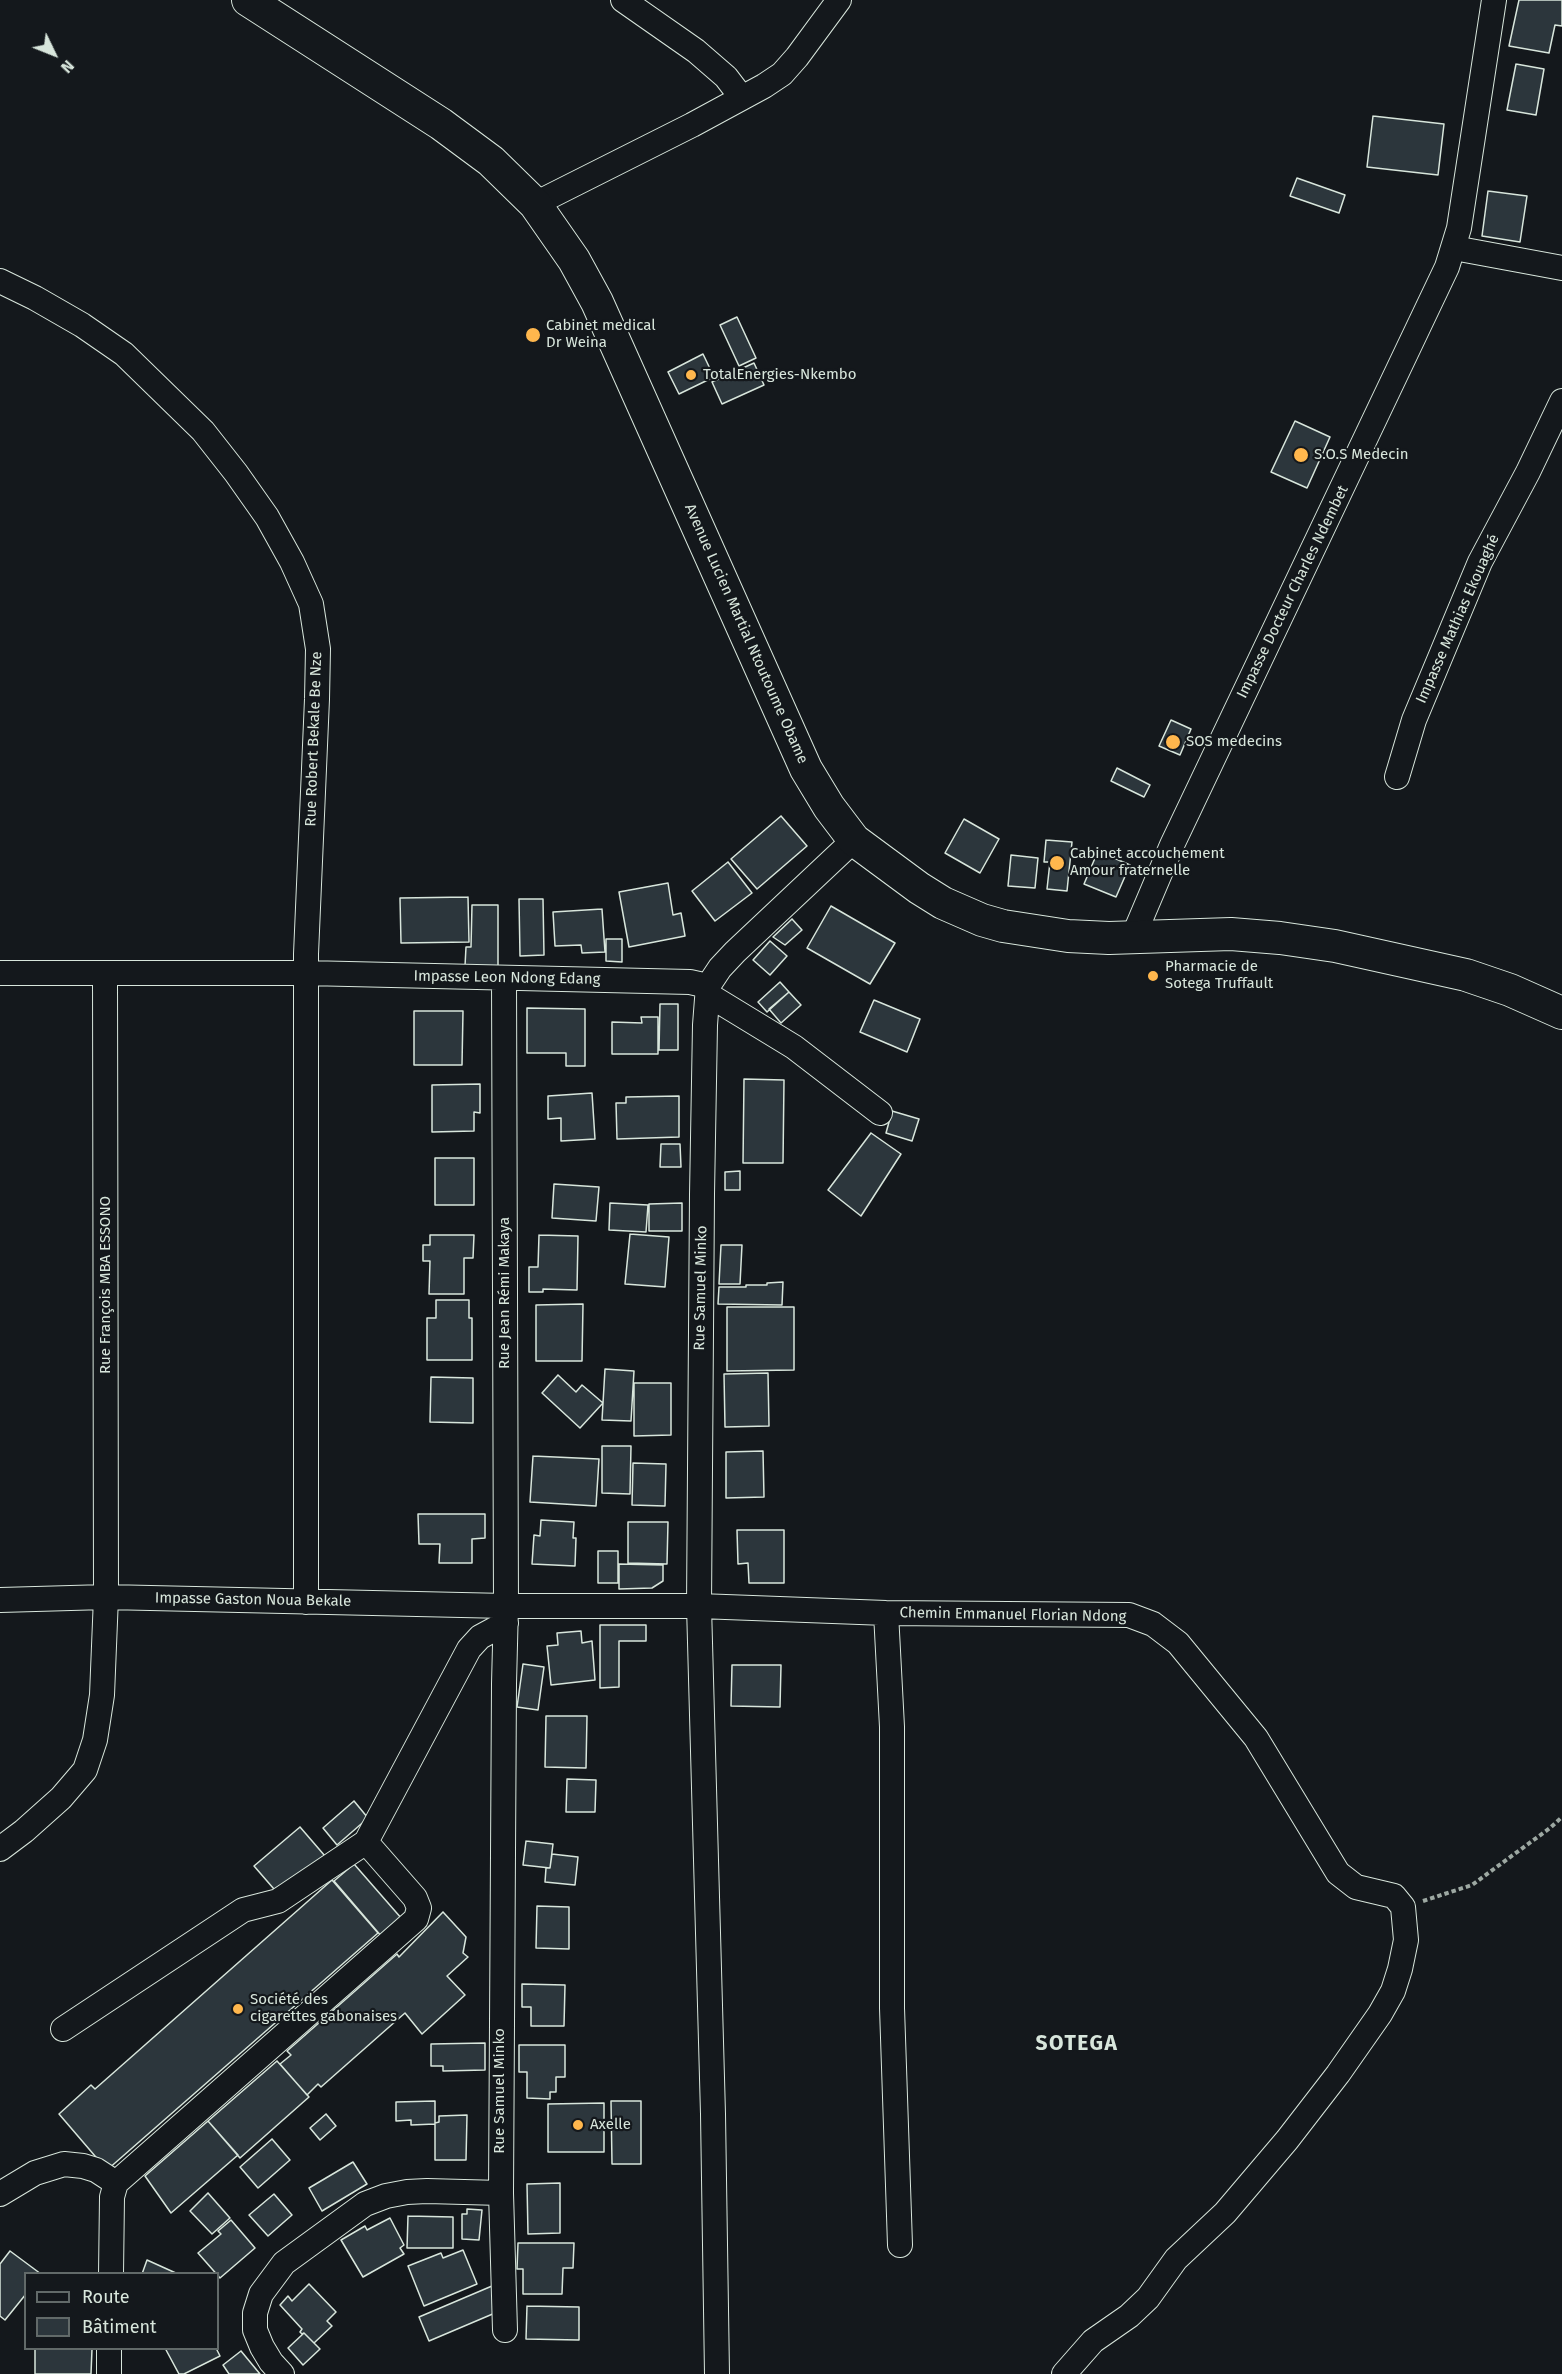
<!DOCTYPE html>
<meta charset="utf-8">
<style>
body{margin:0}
#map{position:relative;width:1562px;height:2374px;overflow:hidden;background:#14181c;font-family:"Fira Sans",sans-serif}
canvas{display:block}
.legend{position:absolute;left:24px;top:2272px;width:195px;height:78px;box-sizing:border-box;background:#14181c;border:2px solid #626a69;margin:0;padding:8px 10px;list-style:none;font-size:18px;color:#d8e6dc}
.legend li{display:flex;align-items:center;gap:12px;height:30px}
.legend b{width:30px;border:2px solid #626a69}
.north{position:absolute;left:24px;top:24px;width:60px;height:60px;-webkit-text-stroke:4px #14181c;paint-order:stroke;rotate:133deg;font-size:16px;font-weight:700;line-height:24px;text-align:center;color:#d8e6dc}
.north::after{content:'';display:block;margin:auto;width:21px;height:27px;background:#d8e6dc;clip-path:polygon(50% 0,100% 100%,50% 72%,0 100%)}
</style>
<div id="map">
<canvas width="1562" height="2374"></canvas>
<ul class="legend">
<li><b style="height:8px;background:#14181c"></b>Route</li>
<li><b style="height:16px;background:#2c363c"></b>Bâtiment</li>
</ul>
<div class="north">N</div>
</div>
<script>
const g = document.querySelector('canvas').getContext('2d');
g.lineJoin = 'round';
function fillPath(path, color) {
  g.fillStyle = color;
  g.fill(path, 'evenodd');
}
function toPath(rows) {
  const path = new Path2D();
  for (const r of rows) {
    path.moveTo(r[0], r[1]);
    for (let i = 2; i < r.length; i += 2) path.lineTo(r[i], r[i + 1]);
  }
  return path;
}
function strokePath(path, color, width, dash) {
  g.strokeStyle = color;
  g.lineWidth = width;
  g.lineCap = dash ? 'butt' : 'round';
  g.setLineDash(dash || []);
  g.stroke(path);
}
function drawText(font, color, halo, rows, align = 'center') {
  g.font = font + ' "Fira Sans",sans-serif';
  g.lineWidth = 4.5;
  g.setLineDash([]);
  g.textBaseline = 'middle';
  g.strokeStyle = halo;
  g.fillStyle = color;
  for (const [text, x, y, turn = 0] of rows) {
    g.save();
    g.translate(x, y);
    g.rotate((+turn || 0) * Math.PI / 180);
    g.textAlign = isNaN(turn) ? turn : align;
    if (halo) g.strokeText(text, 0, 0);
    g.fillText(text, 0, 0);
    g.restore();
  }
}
const building = toPath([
 [1519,0,1562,0,1562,26,1555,25,1549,53,1509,46,1519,0],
 [1516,64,1544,69,1536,115,1507,110,1516,64],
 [1373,116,1444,124,1438,175,1367,167,1373,116],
 [1297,178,1345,195,1339,213,1290,196,1297,178],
 [1488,191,1527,196,1520,242,1482,236,1488,191],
 [737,317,756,358,739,366,720,325,737,317],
 [703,354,714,377,679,394,668,372,703,354],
 [754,363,764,385,722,404,712,382,754,363],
 [1295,421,1330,437,1307,488,1271,472,1295,421],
 [1171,720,1191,729,1180,755,1159,746,1171,720],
 [1117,768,1150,785,1144,797,1111,781,1117,768],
 [781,816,807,846,757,889,731,859,781,816],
 [964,819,999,839,980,873,945,853,964,819],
 [1046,840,1072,842,1067,891,1047,889,1050,862,1044,862,1046,840],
 [1098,851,1130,865,1116,897,1084,884,1098,851],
 [1011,855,1038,858,1035,888,1008,886,1011,855],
 [728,862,752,893,715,921,692,891,728,862],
 [668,883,673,915,681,913,685,936,629,947,619,892,668,883],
 [468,897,469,942,401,943,400,898,468,897],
 [519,899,543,899,544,955,520,956,519,899],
 [472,905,498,905,498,966,465,966,466,947,471,947,472,905],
 [831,906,895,943,870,984,807,948,831,906],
 [602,909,605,952,582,953,581,945,555,946,553,912,602,909],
 [792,919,802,930,785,945,773,937,792,919],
 [606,939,622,939,622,962,606,961,606,939],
 [770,941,787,956,770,975,753,960,770,941],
 [780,982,789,992,767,1012,758,1002,780,982],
 [789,992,801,1005,781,1023,769,1009,789,992],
 [874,1000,920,1019,907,1052,860,1032,874,1000],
 [660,1004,678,1004,678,1050,659,1050,660,1004],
 [527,1008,585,1009,585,1066,566,1066,566,1053,527,1053,527,1008],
 [414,1011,463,1011,462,1065,414,1065,414,1011],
 [641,1017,658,1017,658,1054,612,1054,612,1022,642,1023,641,1017],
 [744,1079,784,1080,783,1163,743,1163,744,1079],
 [480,1084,480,1113,474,1112,474,1131,432,1132,432,1085,480,1084],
 [592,1093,595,1139,561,1141,561,1118,548,1119,548,1096,592,1093],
 [679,1096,679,1137,617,1139,616,1103,626,1103,626,1097,679,1096],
 [892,1111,919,1119,912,1141,886,1133,892,1111],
 [871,1133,901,1154,861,1216,828,1190,871,1133],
 [661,1144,680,1144,681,1167,660,1167,661,1144],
 [435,1158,474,1158,474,1205,435,1205,435,1158],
 [740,1171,740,1190,725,1190,725,1172,740,1171],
 [554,1184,599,1187,596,1221,552,1218,554,1184],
 [610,1203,648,1205,646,1232,609,1230,610,1203],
 [682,1203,682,1231,649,1231,649,1204,682,1203],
 [630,1234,669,1237,665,1287,625,1284,630,1234],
 [430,1235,474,1235,473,1258,464,1258,464,1294,429,1294,430,1261,423,1261,423,1245,430,1245,430,1235],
 [539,1235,578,1236,577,1290,543,1289,543,1292,529,1292,529,1267,538,1267,539,1235],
 [721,1245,742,1245,740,1284,719,1284,721,1245],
 [783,1282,782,1305,718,1304,719,1287,746,1287,746,1285,767,1285,767,1283,783,1282],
 [436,1300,469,1300,469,1318,472,1318,472,1360,427,1360,427,1318,436,1318,436,1300],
 [583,1304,582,1361,536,1361,536,1305,583,1304],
 [727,1307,794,1307,794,1370,727,1371,727,1307],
 [605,1369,634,1371,631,1421,602,1420,605,1369],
 [768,1373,769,1426,725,1427,724,1374,768,1373],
 [558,1375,576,1392,582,1385,603,1403,580,1428,542,1393,558,1375],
 [431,1377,473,1378,473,1423,430,1422,431,1377],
 [634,1383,671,1383,671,1435,634,1436,634,1383],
 [602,1446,631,1446,630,1494,602,1493,602,1446],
 [763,1451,764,1497,726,1498,726,1452,763,1451],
 [533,1456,599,1459,596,1506,530,1502,533,1456],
 [633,1463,666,1464,665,1506,632,1505,633,1463],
 [418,1514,485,1514,485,1538,472,1539,472,1563,439,1563,440,1544,419,1544,418,1514],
 [541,1520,574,1522,573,1538,576,1538,575,1566,532,1564,534,1535,540,1536,541,1520],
 [628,1522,668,1522,667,1564,628,1563,628,1522],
 [737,1530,784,1530,784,1583,749,1583,748,1563,738,1564,737,1530],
 [598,1551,618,1551,618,1583,598,1583,598,1551],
 [619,1564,663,1565,663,1581,652,1588,619,1589,619,1564],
 [600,1625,646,1625,646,1641,619,1641,619,1687,600,1688,600,1625],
 [581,1631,582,1643,592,1641,595,1680,551,1685,547,1646,558,1645,557,1633,581,1631],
 [523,1664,544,1667,538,1710,517,1707,523,1664],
 [732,1665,781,1665,780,1707,731,1706,732,1665],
 [546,1716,587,1716,586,1768,545,1767,546,1716],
 [567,1779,596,1780,595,1812,566,1812,567,1779],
 [354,1801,368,1818,337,1845,323,1828,354,1801],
 [300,1827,325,1856,280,1896,254,1866,300,1827],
 [526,1841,553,1844,550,1868,523,1865,526,1841],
 [552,1854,578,1857,575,1885,545,1882,546,1868,550,1868,552,1854],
 [354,1864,402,1919,382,1937,334,1881,354,1864],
 [332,1880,378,1933,107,2170,59,2114,91,2085,95,2089,332,1880],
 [537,1906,569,1907,569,1949,536,1948,537,1906],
 [443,1912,466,1937,463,1953,468,1957,447,1976,465,1995,422,2034,405,2013,321,2087,318,2084,307,2095,280,2064,291,2055,287,2051,397,1954,399,1957,443,1912],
 [522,1984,565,1985,564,2026,531,2026,531,2007,522,2007,522,1984],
 [485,2043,485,2070,443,2071,443,2066,431,2066,431,2044,485,2043],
 [519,2045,565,2045,565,2077,556,2077,556,2092,550,2092,550,2099,527,2098,527,2072,519,2072,519,2045],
 [277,2061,309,2097,240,2158,208,2121,277,2061],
 [435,2101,435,2124,411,2125,411,2120,396,2121,396,2102,435,2101],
 [611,2101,641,2101,641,2164,612,2164,611,2101],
 [604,2103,604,2152,548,2152,548,2104,604,2103],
 [326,2114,336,2126,320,2140,310,2128,326,2114],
 [467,2115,466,2160,435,2160,435,2123,439,2122,439,2116,467,2115],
 [208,2121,238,2155,171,2213,145,2176,208,2121],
 [272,2139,290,2160,258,2188,240,2167,272,2139],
 [353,2162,367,2184,322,2211,309,2188,353,2162],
 [560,2183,560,2233,528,2234,527,2184,560,2183],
 [208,2193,230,2218,212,2234,190,2211,208,2193],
 [274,2194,292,2215,268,2236,249,2215,274,2194],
 [467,2209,482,2210,479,2240,462,2239,462,2214,467,2214,467,2209],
 [408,2216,453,2217,453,2248,407,2248,408,2216],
 [390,2218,404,2245,400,2248,404,2254,363,2277,341,2240,365,2226,367,2230,390,2218],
 [231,2220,255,2248,220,2278,198,2253,221,2234,218,2231,231,2220],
 [518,2243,574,2243,573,2268,563,2268,562,2294,523,2294,523,2269,517,2269,518,2243],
 [463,2250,477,2284,424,2306,408,2266,441,2253,443,2258,463,2250],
 [10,2251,41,2274,26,2274,26,2294,5,2320,0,2316,0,2264,10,2251],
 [147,2260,178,2274,142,2274,147,2260],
 [309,2284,336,2312,327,2321,332,2326,314,2343,304,2333,302,2334,300,2332,302,2329,280,2305,288,2296,292,2301,309,2284],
 [492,2286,495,2313,429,2341,419,2317,492,2286],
 [527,2306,579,2307,579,2340,526,2339,527,2306],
 [304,2333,320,2349,303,2365,288,2348,304,2333],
 [35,2348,92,2349,91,2374,35,2374,35,2348],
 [165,2348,216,2348,220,2356,184,2374,179,2374,165,2348],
 [241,2351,260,2374,229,2374,223,2365,241,2351]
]);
fillPath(building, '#2c363c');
strokePath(building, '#d8e6dc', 1.5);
const minor = toPath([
 [623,0,696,51,726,77,742,98],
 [535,204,692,125,764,86,782,74,797,57,839,0],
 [1454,248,1562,268],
 [0,281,35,298,82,325,124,354,203,431,236,473,267,517,292,562,311,604,318,649,317,699,306,954,306,1602],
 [1397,777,1414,720,1480,562,1528,472,1562,401],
 [1133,937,1172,845,1447,267,1459,228,1494,0],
 [0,973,306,973,690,982,708,986],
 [707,994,794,1047,880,1113],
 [0,1600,106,1597,506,1606,699,1606,702,1194,705,1025,708,986,720,968,735,952,854,840],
 [886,1613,892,1727,892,2008,900,2245],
 [0,1849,24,1831,61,1798,85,1770,95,1740,102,1695,106,1597,105,973],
 [63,2029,243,1910,278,1901,366,1842],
 [501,2193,505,2330],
 [0,2194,35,2173,64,2164,83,2166,96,2170,116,2183],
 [111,2274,112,2197,116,2183,416,1919,419,1908,415,1898,366,1842,469,1649,480,1637,506,1623],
 [109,2374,109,2348],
 [282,2374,271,2362,262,2347,255,2330,255,2313,261,2294,284,2263,365,2204,386,2196,407,2192,427,2191,501,2193,504,1684,506,1606,504,979],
 [717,2374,713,2114,699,1606,886,1613,1129,1615,1153,1624,1178,1643,1256,1738,1338,1873,1356,1887,1394,1896,1403,1907,1406,1940,1400,1969,1393,1991,1380,2014,1338,2074,1287,2140,1225,2213,1176,2259,1148,2298,1129,2316,1093,2341,1064,2374]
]);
const major = toPath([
 [248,0,441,124,491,161,535,204,574,260,597,302,806,769,829,807,854,840,919,888,943,903,982,920,1003,926,1068,936,1109,938,1231,934,1280,938,1335,946,1466,975,1510,990,1562,1013]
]);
strokePath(minor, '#d8e6dc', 26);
strokePath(major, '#d8e6dc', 34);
strokePath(toPath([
 [1423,1901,1472,1885,1550,1828,1562,1817]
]), '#9da8a2', 4, [4.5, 3]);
strokePath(minor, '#14181c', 24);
strokePath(major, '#14181c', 32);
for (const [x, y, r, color] of [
 [533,335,8,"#ffb74d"],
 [691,375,6,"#ffb74d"],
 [1301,455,8,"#ffb74d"],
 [1173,742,8,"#ffb74d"],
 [1057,863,8,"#ffb74d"],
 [1153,976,6,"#ffb74d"],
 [238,2009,6,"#ffb74d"],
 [578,2125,6,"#ffb74d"]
]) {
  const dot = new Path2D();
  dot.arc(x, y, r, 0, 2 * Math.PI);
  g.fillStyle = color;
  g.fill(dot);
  strokePath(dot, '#14181c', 2);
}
drawText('15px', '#d8e6dc', '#14181c', [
 ["Cabinet medical",546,326],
 ["Dr Weina",546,343],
 ["TotalEnergies-Nkembo",703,375],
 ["S.O.S Medecin",1314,455],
 ["SOS medecins",1186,742],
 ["Cabinet accouchement",1070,854],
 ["Amour fraternelle",1070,871],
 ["Pharmacie de",1165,967],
 ["Sotega Truffault",1165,984],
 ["Société des",250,2000],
 ["cigarettes gabonaises",250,2017],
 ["Axelle",590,2125]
], 'left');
drawText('15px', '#d8e6dc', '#14181c', [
 ["Impasse Docteur Charles Ndembet",1293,592,-64],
 ["Impasse Mathias Ekouaghé",1458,619,-66],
 ["Avenue Lucien Martial Ntoutoume Obame",746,634,66],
 ["Rue Robert Bekale Be Nze",314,739,-88],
 ["Impasse Leon Ndong Edang",507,978,1],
 ["Rue François MBA ESSONO",106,1285,-90],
 ["Rue Samuel Minko",701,1288,-89],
 ["Rue Jean Rémi Makaya",505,1293,-90],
 ["Impasse Gaston Noua Bekale",253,1600,1],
 ["Chemin Emmanuel Florian Ndong",1013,1615,1],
 ["Rue Samuel Minko",500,2091,-90]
]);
g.letterSpacing = '1.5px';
drawText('bold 21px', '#d8e6dc', '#14181c', [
 ["SOTEGA",1077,2044]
]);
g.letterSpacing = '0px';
</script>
